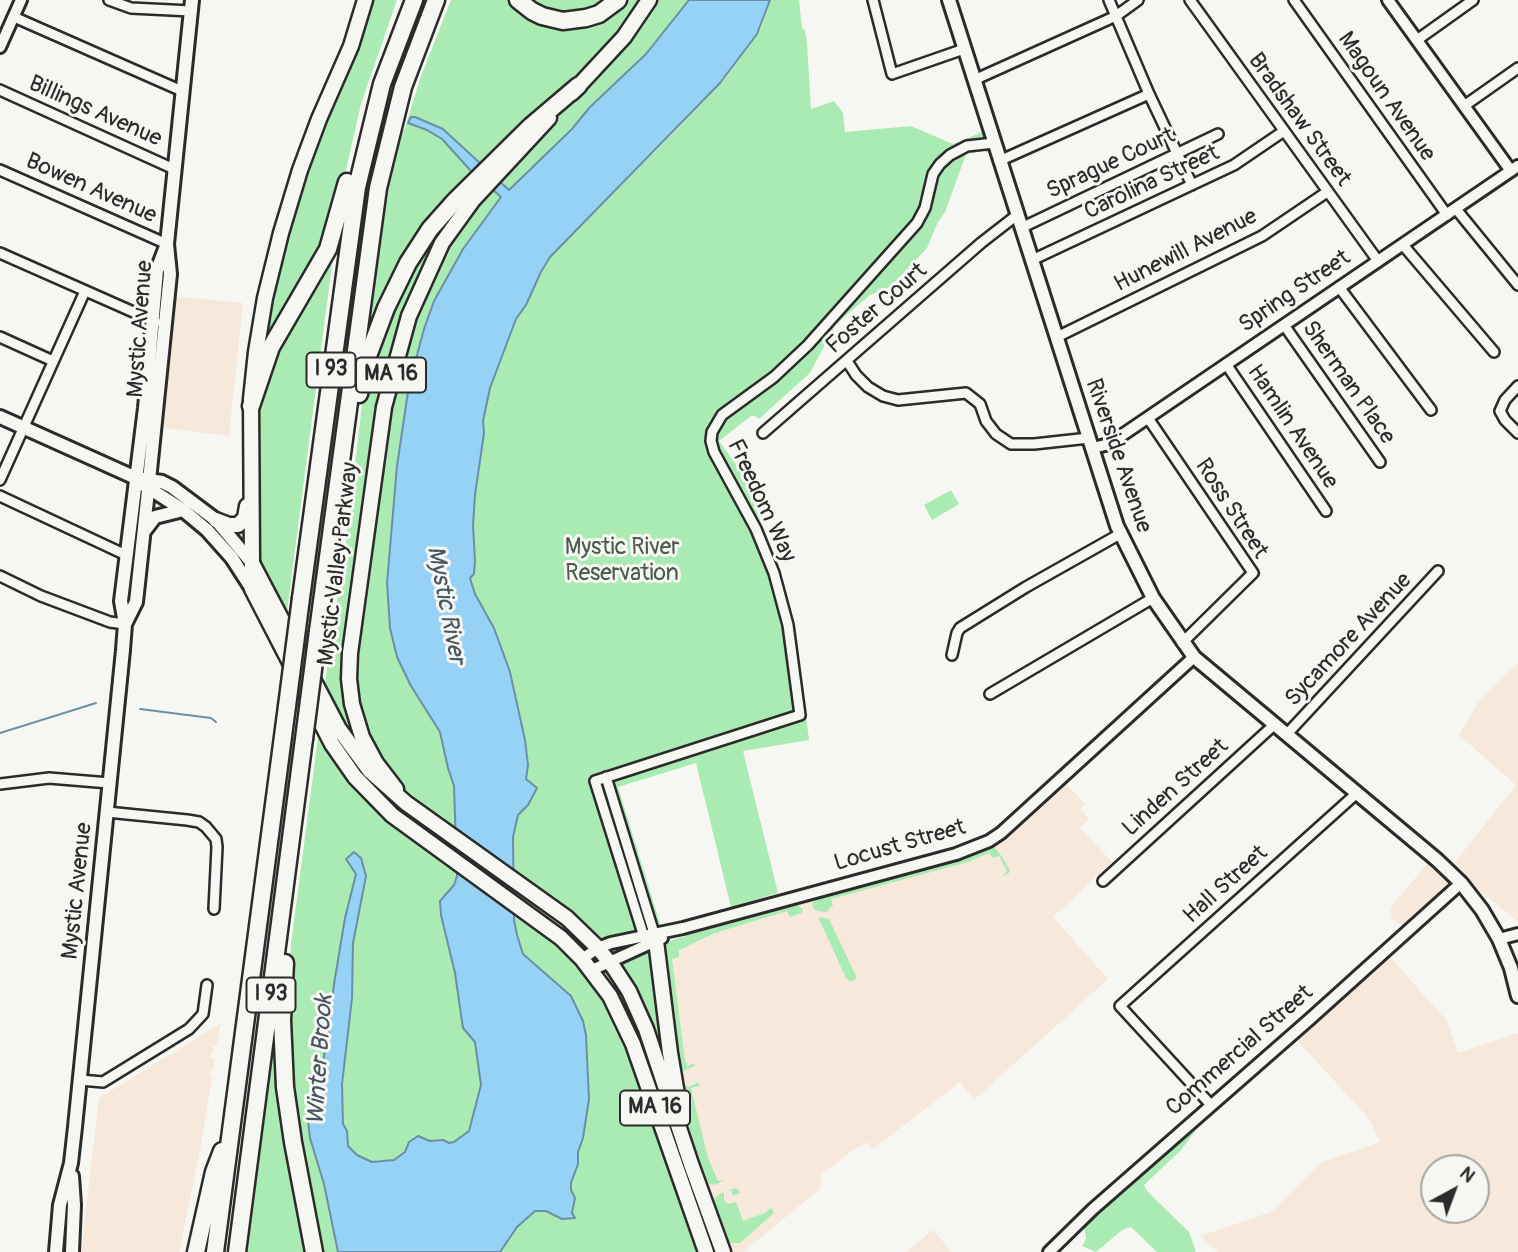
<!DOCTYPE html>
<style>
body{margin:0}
#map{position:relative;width:1518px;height:1252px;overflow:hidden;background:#f6f6f2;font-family:Pangolin,sans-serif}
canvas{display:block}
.north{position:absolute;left:1420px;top:1154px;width:70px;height:70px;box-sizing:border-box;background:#f6f6f2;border:2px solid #a5a5a2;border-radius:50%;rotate:41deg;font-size:19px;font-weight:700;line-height:28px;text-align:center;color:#2b2b2b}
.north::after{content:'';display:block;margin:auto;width:24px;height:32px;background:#2b2b2b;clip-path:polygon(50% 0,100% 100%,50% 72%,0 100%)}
</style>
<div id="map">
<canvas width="1518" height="1252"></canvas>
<div class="north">N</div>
</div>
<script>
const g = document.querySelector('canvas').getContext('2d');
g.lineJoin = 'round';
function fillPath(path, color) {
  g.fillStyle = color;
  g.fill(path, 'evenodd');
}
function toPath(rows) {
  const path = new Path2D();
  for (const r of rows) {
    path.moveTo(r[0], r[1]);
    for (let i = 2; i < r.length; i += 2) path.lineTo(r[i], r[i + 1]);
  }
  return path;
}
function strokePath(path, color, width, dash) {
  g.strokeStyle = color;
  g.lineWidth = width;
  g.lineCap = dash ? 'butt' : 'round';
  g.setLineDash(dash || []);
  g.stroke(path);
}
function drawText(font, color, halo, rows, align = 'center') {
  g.font = font + ' Pangolin,sans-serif';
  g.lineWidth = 6;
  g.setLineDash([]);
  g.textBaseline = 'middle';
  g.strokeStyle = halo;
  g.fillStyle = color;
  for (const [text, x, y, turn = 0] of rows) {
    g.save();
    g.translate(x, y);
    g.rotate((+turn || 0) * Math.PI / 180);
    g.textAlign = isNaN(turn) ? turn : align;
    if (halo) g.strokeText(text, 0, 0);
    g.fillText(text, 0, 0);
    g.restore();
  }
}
fillPath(toPath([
 [171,296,243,303,229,436,159,427],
 [1518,663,1518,922,1479,890,1455,862,1516,785,1459,735,1478,703],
 [1063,781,1085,804,1080,809,1089,819,1080,828,1112,862,1053,917,1108,979,974,1100,960,1082,873,1149,867,1142,852,1151,822,1174,820,1189,743,1252,732,1252,703,1170,684,1092,665,944,677,938,978,853,1006,836],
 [1432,858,1459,883,1406,929,1392,918,1390,908],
 [1390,957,1447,1021,1458,1053,1518,1033,1518,1252,1218,1252,1200,1236,1271,1212,1320,1163,1380,1142,1370,1120,1297,1040],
 [1434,1168,1476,1168,1476,1210,1434,1210],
 [220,1024,217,1044,212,1047,214,1052,210,1055,212,1059,215,1058,213,1070,209,1072,212,1078,201,1145,179,1252,81,1252,99,1098],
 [933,1230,952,1252,906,1252]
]), '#f6e9db');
fillPath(toPath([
 [370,0,397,0,361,104,342,187,287,612,259,559,259,437,261,355,273,286,305,172],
 [451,0,689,0,646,54,590,107,572,129,509,190,446,131,415,117,409,123,427,130,442,139,470,170,501,197,463,249,434,301,424,329,409,385,397,466,387,583,390,628,397,657,411,686,440,732,448,768,454,786,457,876,454,885,440,900,441,915,455,973,463,1028,475,1042,481,1085,469,1131,454,1142,449,1143,443,1140,430,1141,418,1136,409,1142,405,1152,394,1160,381,1160,372,1162,357,1155,348,1146,343,1124,342,1084,352,998,353,943,366,872,361,858,353,869,356,874,345,918,334,984,328,1037,324,1056,323,1076,310,1100,307,1113,310,1138,324,1184,338,1252,245,1252,273,1055,286,1040,291,944,333,623,345,549,362,405,357,386,389,154,405,128,421,76],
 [770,0,799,0,802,28,805,30,807,42,811,109,834,101,843,113,845,132,911,126,953,144,978,134,983,130,991,154,984,151,966,154,945,212,937,224,927,248,890,287,870,295,836,324,810,373,759,419,755,416,751,416,719,441,743,474,786,591,795,634,805,708,809,740,743,751,778,893,731,907,696,763,618,787,662,930,663,946,672,940,791,905,798,905,803,910,802,913,790,917,787,911,715,933,679,950,679,957,672,959,685,1060,688,1066,694,1063,695,1066,681,1072,684,1088,687,1085,688,1087,699,1082,699,1086,691,1088,708,1158,718,1181,724,1180,715,1185,707,1183,713,1200,719,1194,735,1188,738,1189,740,1193,733,1196,731,1190,724,1192,724,1200,728,1204,736,1202,743,1221,767,1212,767,1210,772,1208,774,1213,740,1243,729,1243,732,1252,500,1252,517,1227,535,1211,546,1211,562,1219,572,1214,575,1199,571,1190,571,1183,578,1164,578,1152,583,1138,589,1099,589,1079,586,1035,579,1010,571,996,523,954,514,920,513,837,518,815,531,799,533,792,526,779,528,765,525,740,514,685,494,628,475,594,470,578,474,574,475,561,473,525,475,495,484,433,483,421,490,388,516,319,526,305,550,257,676,130,727,76,761,28],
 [951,490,959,504,932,520,924,505],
 [991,847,995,848,1003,858,1010,871,1009,873,1003,876,1007,871,999,856,993,858,989,853,968,862,835,898,831,899,833,905,826,912,817,911,813,908,812,903,817,898,971,856],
 [818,917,829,919,856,976,855,980,850,981,846,978],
 [1196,1130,1181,1150,1144,1185,1147,1191,1189,1232,1196,1252,1157,1252,1131,1227,1122,1230,1096,1252,1082,1246,1086,1239,1084,1225,1131,1185,1172,1147]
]), '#aaebb4');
const water = toPath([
 [689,0,770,0,757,34,720,83,550,257,541,272,526,305,516,319,490,388,483,421,484,433,475,495,473,525,475,561,474,574,470,578,475,594,494,628,510,672,525,740,528,765,526,779,537,788,528,805,518,815,513,837,514,920,517,935,523,954,571,996,583,1021,586,1035,589,1099,583,1138,578,1152,578,1164,571,1183,571,1190,575,1198,572,1213,575,1218,562,1219,546,1211,535,1211,517,1227,500,1252,338,1252,324,1184,310,1138,307,1113,310,1100,323,1076,324,1056,328,1037,334,984,345,918,356,874,346,859,354,852,361,858,366,876,353,943,352,998,342,1084,343,1124,347,1131,348,1146,357,1155,372,1162,394,1160,405,1152,409,1142,418,1136,430,1141,443,1140,449,1143,454,1142,469,1131,481,1085,475,1042,463,1028,455,973,441,915,440,901,454,885,457,876,454,786,448,768,440,732,411,686,397,657,390,628,387,583,397,466,409,385,424,329,434,301,463,249,501,197,470,170,442,139,427,130,408,123,411,117,415,117,443,129,509,190,572,129,590,107,646,54,689,0]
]);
fillPath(water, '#95d2f5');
strokePath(water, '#6b8fa4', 2);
strokePath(toPath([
 [140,709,211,718,216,722],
 [0,733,96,703]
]), '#6b8fa4', 2);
const minor = toPath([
 [109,0,131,8,191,11],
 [873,0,892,74,964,49],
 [1109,0,1149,94,1192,185],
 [1190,0,1378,261],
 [1294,0,1447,215],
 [14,17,182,91],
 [1417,40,1473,0],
 [974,80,1116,16,1138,0],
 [0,90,174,169],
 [1464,106,1518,68],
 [999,161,1149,94],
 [0,170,167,244],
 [1456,209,1518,285],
 [1021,228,1218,134],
 [1403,245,1494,352],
 [0,253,156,322],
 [1032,260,1234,165,1284,131],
 [1339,287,1431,410],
 [1284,325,1380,462],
 [0,337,53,361],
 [1057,337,1262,236,1327,192],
 [847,361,856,375,868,387,883,396,898,400,966,393,980,404,986,421,996,434,1011,444,1034,444,1089,438],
 [1226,364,1326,511],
 [1518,386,1505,400,1500,411,1505,420,1518,433],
 [1148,418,1253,573,1182,643],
 [763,433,981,243,1017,215],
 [0,480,85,291],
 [0,496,126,555],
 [0,576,41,596,110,622,125,624],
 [952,655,957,633,960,628,1026,587,1120,534],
 [990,694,1153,598],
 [1287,734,1438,571],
 [606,777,656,940],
 [0,784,49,778,109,783],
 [107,812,187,820,199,822,206,827,216,839,217,847,214,909],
 [1103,881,1275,724],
 [645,940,595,781,800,715,788,625,774,573,756,529,714,452,711,441,712,432,722,415,774,377,808,345,917,223,925,208,933,174,940,164,950,155,967,146,994,143],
 [80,1080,103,1082,189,1029,203,1014,207,985],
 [1211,1105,1120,1006,1357,793]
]);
const tertiary = toPath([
 [1388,0,1511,171],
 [0,47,21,0],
 [1093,448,1109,444,1518,166],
 [1499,939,1518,934],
 [582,959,598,948,611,943,683,928,956,854,989,841,1001,833,1194,657],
 [592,970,662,938],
 [1049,1252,1093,1209,1310,1019,1461,883]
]);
const secondary = toPath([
 [949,0,1117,526,1153,598,1194,657,1437,860,1461,883,1482,910,1499,939,1511,968,1518,996],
 [0,417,136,478,162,482,172,487,216,520,252,563],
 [144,485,183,510,207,530,232,558,252,589],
 [145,530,155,517,183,510],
 [125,624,136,602,147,500,170,274,167,244,192,0],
 [56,1252,60,1205,71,1163,75,1127,123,650,125,624,121,601,145,408,157,270,167,244],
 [72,1252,74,1205,72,1176]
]);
const primary = toPath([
 [572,93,624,37,649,0],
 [216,520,229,525,238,525,245,518,247,506],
 [252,563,251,399,256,352,265,298,281,233,300,170,319,119,351,46,365,0],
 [396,789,376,763,362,737,352,704,349,679,350,653,384,407,409,316,442,243,473,200,549,118]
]);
const trunk = toPath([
 [252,563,339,729,370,771,406,803,567,918,598,948,614,968,629,991,646,1029,691,1164,723,1252],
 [252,564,252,589,332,744,355,777,392,815,561,938,582,959,610,996,633,1044,706,1252],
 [656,941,670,1053,678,1100]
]);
const motorway = toPath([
 [518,0,532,11,542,16,563,21,586,18,599,14,618,0],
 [359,394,368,356,386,308,408,263,430,229,454,202,531,126,578,86],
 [251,406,271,347,328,249,347,182],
 [301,598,357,187,382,84,414,0],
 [318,631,378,188,403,87,436,0],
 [285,963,282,1020,285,1087,293,1142,314,1252],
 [196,1252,214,1172,222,1151],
 [215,1252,287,706],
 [237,1252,304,739]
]);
strokePath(minor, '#2b2b2b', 14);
strokePath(tertiary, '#2b2b2b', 16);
strokePath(secondary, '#2b2b2b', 18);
strokePath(primary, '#2b2b2b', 19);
strokePath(trunk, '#2b2b2b', 19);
strokePath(motorway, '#2b2b2b', 21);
strokePath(minor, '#f6f6f2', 9);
strokePath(tertiary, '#f6f6f2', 10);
strokePath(secondary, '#f6f6f2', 12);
strokePath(primary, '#f6f6f2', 14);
strokePath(trunk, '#f6f6f2', 14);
strokePath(motorway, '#f6f6f2', 16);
const motorwayBridge = toPath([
 [287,706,301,598],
 [304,739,318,631]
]);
strokePath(motorwayBridge, '#2b2b2b', 21, []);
strokePath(motorwayBridge, '#f6f6f2', 16);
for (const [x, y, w] of [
 [331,370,49],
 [391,375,70],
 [271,995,49],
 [655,1108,70]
]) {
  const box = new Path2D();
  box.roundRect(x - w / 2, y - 17.5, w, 35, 5);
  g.fillStyle = '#f6f6f2';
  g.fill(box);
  strokePath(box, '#2b2b2b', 2);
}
drawText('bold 21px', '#2b2b2b', null, [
 ["I 93",331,370],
 ["MA 16",391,375],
 ["I 93",271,995],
 ["MA 16",655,1108]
]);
drawText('23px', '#2b2b2b', '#f6f6f2', [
 ["Magoun Avenue",1386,97,55],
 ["Billings Avenue",95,112,24],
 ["Bradshaw Street",1299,120,54],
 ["Sprague Court",1111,164,-25],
 ["Carolina Street",1152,183,-25],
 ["Bowen Avenue",91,189,24],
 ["Hunewill Avenue",1186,251,-27],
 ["Spring Street",1295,292,-34],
 ["Foster Court",877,309,-41],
 ["Mystic Avenue",141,329,-86],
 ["Sherman Place",1348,383,55],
 ["Hamlin Avenue",1292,427,56],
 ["Riverside Avenue",1118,456,71],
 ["Freedom Way",761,501,65],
 ["Ross Street",1231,509,57],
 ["Mystic Valley Parkway",339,564,-83],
 ["Sycamore Avenue",1349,640,-47],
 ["Linden Street",1176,788,-42],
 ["Locust Street",900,846,-16],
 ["Hall Street",1226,885,-42],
 ["Mystic Avenue",78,891,-84],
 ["Commercial Street",1240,1051,-41]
]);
drawText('23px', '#4b5b4d', '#f6f6f2', [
 ["Mystic River",622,548],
 ["Reservation",622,574]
]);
drawText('italic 24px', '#46555e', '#f6f6f2', [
 ["Mystic River",445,605,79],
 ["Winter Brook",321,1060,-86]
]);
</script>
